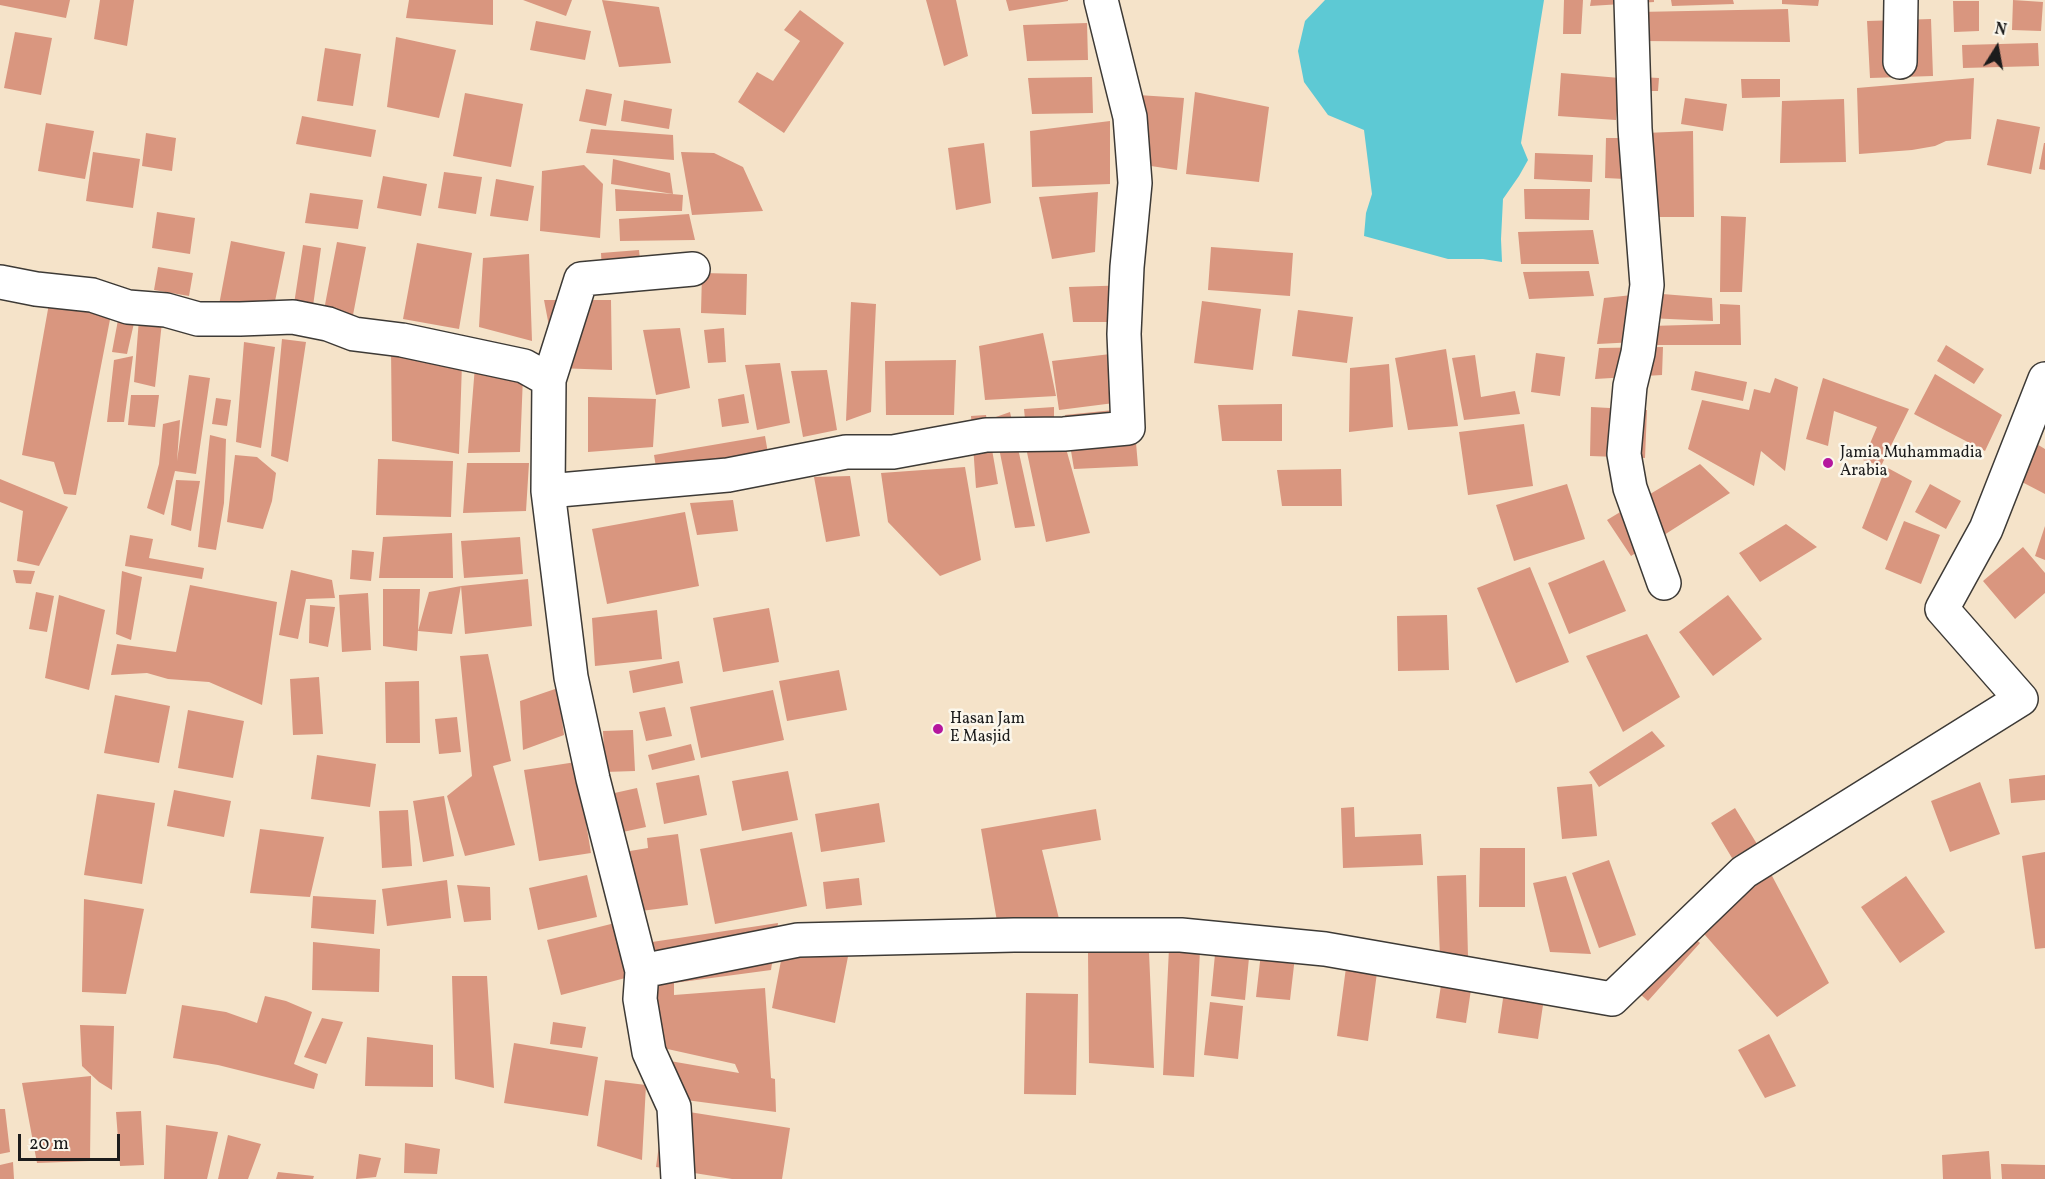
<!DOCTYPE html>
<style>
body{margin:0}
#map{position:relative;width:2045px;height:1179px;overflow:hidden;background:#f5e3c9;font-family:Vollkorn,serif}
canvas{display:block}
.north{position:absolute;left:1967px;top:18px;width:60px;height:60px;-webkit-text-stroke:4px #fbf7ec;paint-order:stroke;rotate:11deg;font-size:16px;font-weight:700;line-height:24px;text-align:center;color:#1c1c1c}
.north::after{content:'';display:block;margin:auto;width:21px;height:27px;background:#1c1c1c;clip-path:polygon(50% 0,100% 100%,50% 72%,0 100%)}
.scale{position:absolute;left:18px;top:1134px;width:102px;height:27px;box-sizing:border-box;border:3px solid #1c1c1c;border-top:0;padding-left:8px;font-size:18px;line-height:21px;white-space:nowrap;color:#1c1c1c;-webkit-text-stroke:4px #fbf7ec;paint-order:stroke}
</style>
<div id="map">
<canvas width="2045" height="1179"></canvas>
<div class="north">N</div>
<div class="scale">20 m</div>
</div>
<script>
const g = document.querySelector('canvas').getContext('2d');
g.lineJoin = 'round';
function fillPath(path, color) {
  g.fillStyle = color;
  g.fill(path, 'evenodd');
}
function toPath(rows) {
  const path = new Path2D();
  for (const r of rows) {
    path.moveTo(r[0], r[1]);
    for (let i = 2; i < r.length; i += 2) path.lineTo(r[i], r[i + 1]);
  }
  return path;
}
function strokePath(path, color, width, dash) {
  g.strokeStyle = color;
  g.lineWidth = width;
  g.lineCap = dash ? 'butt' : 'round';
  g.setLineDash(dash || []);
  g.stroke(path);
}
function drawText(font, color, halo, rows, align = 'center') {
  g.font = font + ' Vollkorn,serif';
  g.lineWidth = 5;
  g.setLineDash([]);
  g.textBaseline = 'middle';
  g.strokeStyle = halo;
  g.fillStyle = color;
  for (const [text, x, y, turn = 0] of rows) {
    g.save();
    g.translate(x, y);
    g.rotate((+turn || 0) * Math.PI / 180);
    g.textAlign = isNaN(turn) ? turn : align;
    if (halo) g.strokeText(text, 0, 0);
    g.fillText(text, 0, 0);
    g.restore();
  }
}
fillPath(toPath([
 [1325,0,1544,0,1521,143,1528,160,1519,176,1503,199,1501,239,1502,262,1483,259,1448,259,1364,236,1366,213,1372,194,1364,130,1328,115,1304,82,1298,51,1305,21]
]), '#5dc9d4');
fillPath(toPath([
 [0,0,70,0,66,18,0,5],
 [100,0,134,0,127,46,94,39],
 [409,0,493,0,493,25,406,18],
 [523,0,572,0,566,16],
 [602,0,659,7,671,63,619,67],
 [926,0,956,0,968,56,944,66],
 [1006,0,1068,0,1068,1,1009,11],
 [1564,0,1583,0,1581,34,1563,34],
 [1591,0,1654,0,1654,2,1590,6],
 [1671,0,1733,0,1734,4,1672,6],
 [1782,0,1819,0,1818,6,1782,4],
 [2013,0,2043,2,2041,31,2012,30],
 [1953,1,1979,1,1979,31,1954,32],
 [1788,9,1790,42,1638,41,1638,12],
 [800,10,844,43,784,133,738,102,757,72,773,81,800,41,784,30],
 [1931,19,1933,76,1870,78,1867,21],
 [536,21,591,31,585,60,530,50],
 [1087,23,1088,60,1027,61,1023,25],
 [15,32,52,38,41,95,4,88],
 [396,37,456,50,439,118,387,107],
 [2038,43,2039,66,1963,68,1962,45],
 [325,48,361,54,353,106,317,101],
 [1561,73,1620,78,1616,120,1558,116],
 [1092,77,1093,113,1032,114,1028,78],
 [1639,77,1659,78,1658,91,1638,91],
 [1974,78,1971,139,1946,141,1935,146,1912,150,1859,154,1857,88],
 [1741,79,1780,79,1780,97,1742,98],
 [586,89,612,94,606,126,579,121],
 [1195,92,1269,107,1259,182,1186,174],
 [465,93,523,104,511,167,453,156],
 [1138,95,1184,98,1177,170,1138,164],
 [1685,98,1727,104,1723,131,1681,124],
 [1844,99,1846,162,1780,163,1782,101],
 [624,100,672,109,669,129,621,121],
 [302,116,376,130,371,157,296,144],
 [1997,119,2040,127,2031,174,1987,165],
 [1110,121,1110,184,1032,187,1030,131],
 [46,123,94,131,85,179,38,171],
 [591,129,673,135,674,160,586,153],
 [1693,131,1694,217,1648,217,1645,133],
 [146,133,176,138,172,171,142,166],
 [1606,138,1625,138,1625,179,1605,178],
 [984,143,991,203,956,210,948,148],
 [2044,143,2045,143,2045,170,2039,169],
 [93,152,140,159,133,208,86,201],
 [681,152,714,153,743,167,763,211,692,215],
 [1535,153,1593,155,1592,182,1534,179],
 [613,159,670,173,673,194,611,184],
 [584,165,603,184,600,238,540,231,542,171],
 [444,172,482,177,476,214,438,208],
 [383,176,427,184,421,216,377,208],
 [496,179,534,186,528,221,490,216],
 [615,189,683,195,682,211,616,211],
 [1524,189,1590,189,1589,220,1525,219],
 [1098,192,1095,252,1052,259,1039,197],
 [310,193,363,200,358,229,305,223],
 [157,212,195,218,190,254,152,248],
 [689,214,695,240,620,241,619,219],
 [1721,216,1746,217,1742,292,1720,292],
 [1593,230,1599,264,1521,264,1518,232],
 [231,241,285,252,272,316,219,305],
 [337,242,366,247,353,315,324,310],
 [417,243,472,253,459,329,403,319],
 [303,245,321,248,313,306,294,304],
 [1211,247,1293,253,1290,296,1208,290],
 [639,250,641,269,602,272,601,253],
 [529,254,532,341,479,327,483,258],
 [158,267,193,273,189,296,154,290],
 [1589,271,1594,296,1529,299,1523,272],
 [702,273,747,274,746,315,701,313],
 [1133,285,1133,322,1073,322,1069,287],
 [1650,293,1712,298,1713,321,1648,318],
 [1642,294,1636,342,1597,344,1604,298],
 [50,298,113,304,76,495,64,494,54,462,22,455],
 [544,300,611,300,612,370,557,368],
 [1202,301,1261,309,1253,370,1194,363],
 [851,302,876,304,871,412,846,421],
 [1720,304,1740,305,1741,345,1649,345,1650,326,1720,324],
 [1298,310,1353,317,1347,363,1292,356],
 [139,319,162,322,155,387,134,382],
 [118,320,134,323,127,354,112,352],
 [680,328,690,388,656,395,643,330],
 [724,328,726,362,708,363,704,330],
 [1043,333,1056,396,985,400,979,346],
 [282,339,306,342,288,462,271,456],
 [244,342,275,347,261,448,236,442],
 [1946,345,1984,369,1974,384,1937,361],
 [1663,347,1662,375,1595,379,1599,348],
 [391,349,462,363,459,454,392,441],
 [1446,349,1458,426,1408,430,1395,358],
 [1127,352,1122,402,1059,410,1052,361],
 [1536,353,1565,357,1560,396,1531,392],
 [1475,355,1481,397,1515,391,1520,414,1464,420,1452,358],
 [133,356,124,422,107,422,114,360],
 [956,360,954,415,886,415,885,361],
 [780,363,790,423,757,430,745,365],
 [1389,364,1393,427,1349,432,1350,368],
 [475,366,523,376,520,452,468,453],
 [827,370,837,430,803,437,791,371],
 [1695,371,1747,382,1743,401,1691,390],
 [1935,374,2002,415,1985,451,1914,414],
 [189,375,210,378,196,474,175,471,164,515,147,508,159,464,163,424,180,420,177,461],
 [1775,378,1798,387,1785,471,1761,451,1754,486,1688,449,1702,400,1749,410,1754,389,1770,393],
 [1823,378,1909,409,1881,466,1863,460,1877,427,1834,411,1828,446,1806,439],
 [744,394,749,423,722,427,718,399],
 [131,395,159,395,155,427,128,425],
 [588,397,656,399,653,447,588,452],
 [216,398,231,400,227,426,212,424],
 [1282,404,1282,441,1222,441,1218,405],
 [1054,407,1054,427,1026,429,1024,409],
 [1591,407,1647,410,1645,458,1590,456],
 [1133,408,1138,466,1074,469,1065,415],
 [1010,412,1035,526,1015,528,993,418],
 [986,415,998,484,976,488,971,416],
 [1524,424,1533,486,1468,495,1459,432],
 [210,435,226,439,224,503,216,550,198,547],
 [765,436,769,459,658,479,654,455],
 [1063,438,1090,533,1046,542,1025,443],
 [2035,443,2045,449,2045,494,2022,482],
 [235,455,257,457,276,473,272,501,263,529,227,522],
 [378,459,453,461,451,517,376,515],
 [467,463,529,463,526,511,463,513],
 [1700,464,1730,493,1631,556,1607,520],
 [965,467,981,560,940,576,888,522,881,473],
 [1886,467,1912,481,1887,541,1862,528],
 [1341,469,1342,506,1282,506,1277,470],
 [850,476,860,536,826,542,814,477],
 [0,479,68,507,39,566,17,561,23,511,0,502],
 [176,480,200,481,191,531,171,525],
 [1567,484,1585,539,1514,561,1496,505],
 [1930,484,1961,501,1946,529,1915,512],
 [733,500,738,531,697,535,690,503],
 [685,512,699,586,607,604,592,529],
 [1904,521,1940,535,1921,584,1885,569],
 [1786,524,1817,547,1760,582,1739,553],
 [2045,526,2045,560,2035,556],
 [452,533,453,578,379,578,383,537],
 [130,535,153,539,149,558,204,568,202,579,125,566],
 [520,537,523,574,464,578,461,541],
 [2023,547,2045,573,2045,593,2015,619,1983,581],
 [352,550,374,552,371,581,350,579],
 [1604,560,1626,611,1569,634,1548,583],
 [1530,567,1569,662,1516,683,1477,588],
 [13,570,35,571,31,584,16,583],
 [291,570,332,580,335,598,306,599,298,639,279,635],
 [122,571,142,577,131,640,116,634],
 [528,579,532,626,465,634,461,586],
 [190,585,277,602,262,705,209,682,168,679,147,673,111,675,117,644,176,652],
 [461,586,452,634,418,631,429,592],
 [383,589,420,589,417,651,383,646],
 [36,592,54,596,47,632,29,629],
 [368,593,371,650,342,652,339,595],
 [59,595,105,610,89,690,45,678],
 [1728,595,1762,639,1713,676,1679,632],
 [310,605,335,607,328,647,309,643],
 [769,608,779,662,723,672,713,618],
 [657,610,662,659,595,666,592,618],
 [1447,615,1449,670,1398,671,1397,616],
 [1647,634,1680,697,1623,732,1586,656],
 [488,654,511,761,493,766,515,845,465,856,447,796,472,776,460,656],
 [679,661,683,683,633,693,629,671],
 [839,670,847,710,787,721,779,681],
 [319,677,323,734,293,735,290,679],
 [419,681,420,743,386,743,385,682],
 [558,688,564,735,523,750,520,701],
 [773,690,784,740,701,758,690,707],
 [115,695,170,706,159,763,104,753],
 [665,707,672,736,646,741,639,712],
 [188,710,244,721,233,778,178,768],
 [457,717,461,752,439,754,435,719],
 [633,730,635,771,605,772,603,731],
 [1652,731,1665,746,1599,787,1589,772],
 [691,744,695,760,652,770,648,755],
 [317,755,376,764,370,807,311,799],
 [576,762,591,853,539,861,524,770],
 [788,771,798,820,742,831,732,781],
 [699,775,707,815,664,824,656,783],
 [2045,775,2045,800,2011,803,2009,779],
 [1980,782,2000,834,1950,852,1931,801],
 [1592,784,1597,836,1562,839,1557,787],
 [637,788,646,827,609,835,601,796],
 [174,790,231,801,224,837,167,826],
 [97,794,155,803,142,884,84,875],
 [444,796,454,856,423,862,413,801],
 [879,803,885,842,821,852,815,814],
 [1354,807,1355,837,1421,834,1423,865,1343,868,1341,808],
 [1735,808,1757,844,1732,858,1711,823],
 [1096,809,1101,840,1042,850,1061,927,998,927,981,829],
 [408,810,412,866,382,868,379,811],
 [260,829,324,837,310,897,250,893],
 [792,832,807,906,715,924,700,849],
 [678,834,688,905,633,912,624,852,648,848,647,838],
 [1480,848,1525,848,1525,907,1479,907],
 [2045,852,2045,948,2035,949,2022,856],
 [1609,860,1636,935,1599,948,1572,873],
 [1771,874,1829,983,1777,1017,1698,927],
 [587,875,597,917,538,930,529,888],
 [1466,875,1468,957,1440,958,1437,876],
 [1566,876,1591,954,1550,952,1533,883],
 [1906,876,1945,932,1900,963,1861,907],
 [859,878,862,905,826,909,823,882],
 [447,880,451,918,387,926,382,889],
 [457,885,490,887,491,920,464,922],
 [313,896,376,900,374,934,311,928],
 [84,899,144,909,126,994,82,992],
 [1675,921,1700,943,1648,1001,1623,979],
 [615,923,629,977,561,995,547,940],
 [778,923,771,970,674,983,674,995,765,988,771,1078,775,1079,776,1112,671,1098,670,1061,739,1073,735,1064,663,1048,647,964,652,942],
 [787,929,853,931,835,1023,772,1008],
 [313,942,380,949,379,992,312,990],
 [1216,944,1250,947,1245,1000,1211,996],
 [1262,944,1296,948,1290,1000,1256,997],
 [1169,948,1200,950,1194,1077,1163,1075],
 [1088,951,1149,952,1154,1068,1089,1063],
 [1347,960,1378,965,1368,1041,1337,1036],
 [1443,972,1473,976,1466,1023,1436,1018],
 [452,976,487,976,494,1088,455,1079],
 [1504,992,1544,998,1538,1039,1498,1033],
 [1026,993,1078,994,1076,1095,1024,1094],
 [265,996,286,1001,312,1012,294,1064,318,1074,314,1089,218,1065,173,1058,182,1005,226,1012,257,1023],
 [1210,1002,1243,1006,1238,1059,1204,1055],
 [322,1018,343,1022,326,1064,304,1057],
 [553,1022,586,1027,582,1048,550,1044],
 [80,1025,114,1026,112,1090,99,1082,82,1066],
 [1769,1034,1796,1086,1765,1098,1738,1050],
 [367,1037,433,1045,433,1087,365,1086],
 [514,1043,598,1057,588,1116,504,1103],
 [91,1076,90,1161,37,1163,22,1083],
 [605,1080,646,1085,642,1160,597,1146],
 [664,1108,790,1128,782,1179,732,1179,656,1167],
 [0,1109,5,1109,10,1152,0,1154],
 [141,1111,144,1165,120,1166,116,1112],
 [166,1125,218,1132,207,1179,164,1179],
 [228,1135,261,1144,248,1179,218,1179],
 [405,1143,440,1149,437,1174,404,1173],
 [1989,1151,1991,1179,1943,1179,1942,1155],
 [359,1154,381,1158,376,1177,356,1179],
 [13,1162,14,1179,0,1179,0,1165],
 [2001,1164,2045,1165,2045,1179,2002,1179],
 [278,1172,314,1176,313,1179,276,1179]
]), '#d9967f');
const street = toPath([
 [1631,0,1635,129,1647,285,1638,353,1630,386,1624,454,1630,488,1664,583],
 [1900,62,1901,0],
 [0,282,36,289,92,295,128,307,166,310,198,319,240,319,293,317,328,324,354,334,402,340,524,366,549,380],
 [548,491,549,380,581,279,693,269],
 [642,971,593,779,571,677,548,491,728,475,846,452,893,452,986,435,1064,434,1128,428,1124,334,1127,267,1135,183,1130,117,1101,0],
 [678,1179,674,1107,649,1052,640,999,642,971,798,940,1014,935,1181,935,1325,949,1612,999,1744,872,2021,699,1942,609,1986,529,2045,379]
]);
strokePath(street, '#3d3a36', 36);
strokePath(street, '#fff', 33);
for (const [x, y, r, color] of [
 [1828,463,6,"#b5179e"],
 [938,729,6,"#b5179e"]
]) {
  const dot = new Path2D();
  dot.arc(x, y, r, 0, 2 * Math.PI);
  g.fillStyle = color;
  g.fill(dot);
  strokePath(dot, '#fbf7ec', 2);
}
drawText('16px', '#1c1c1c', '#fbf7ec', [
 ["Jamia Muhammadia",1840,454],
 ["Arabia",1840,472],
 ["Hasan Jam",950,720],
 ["E Masjid",950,738]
], 'left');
</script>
